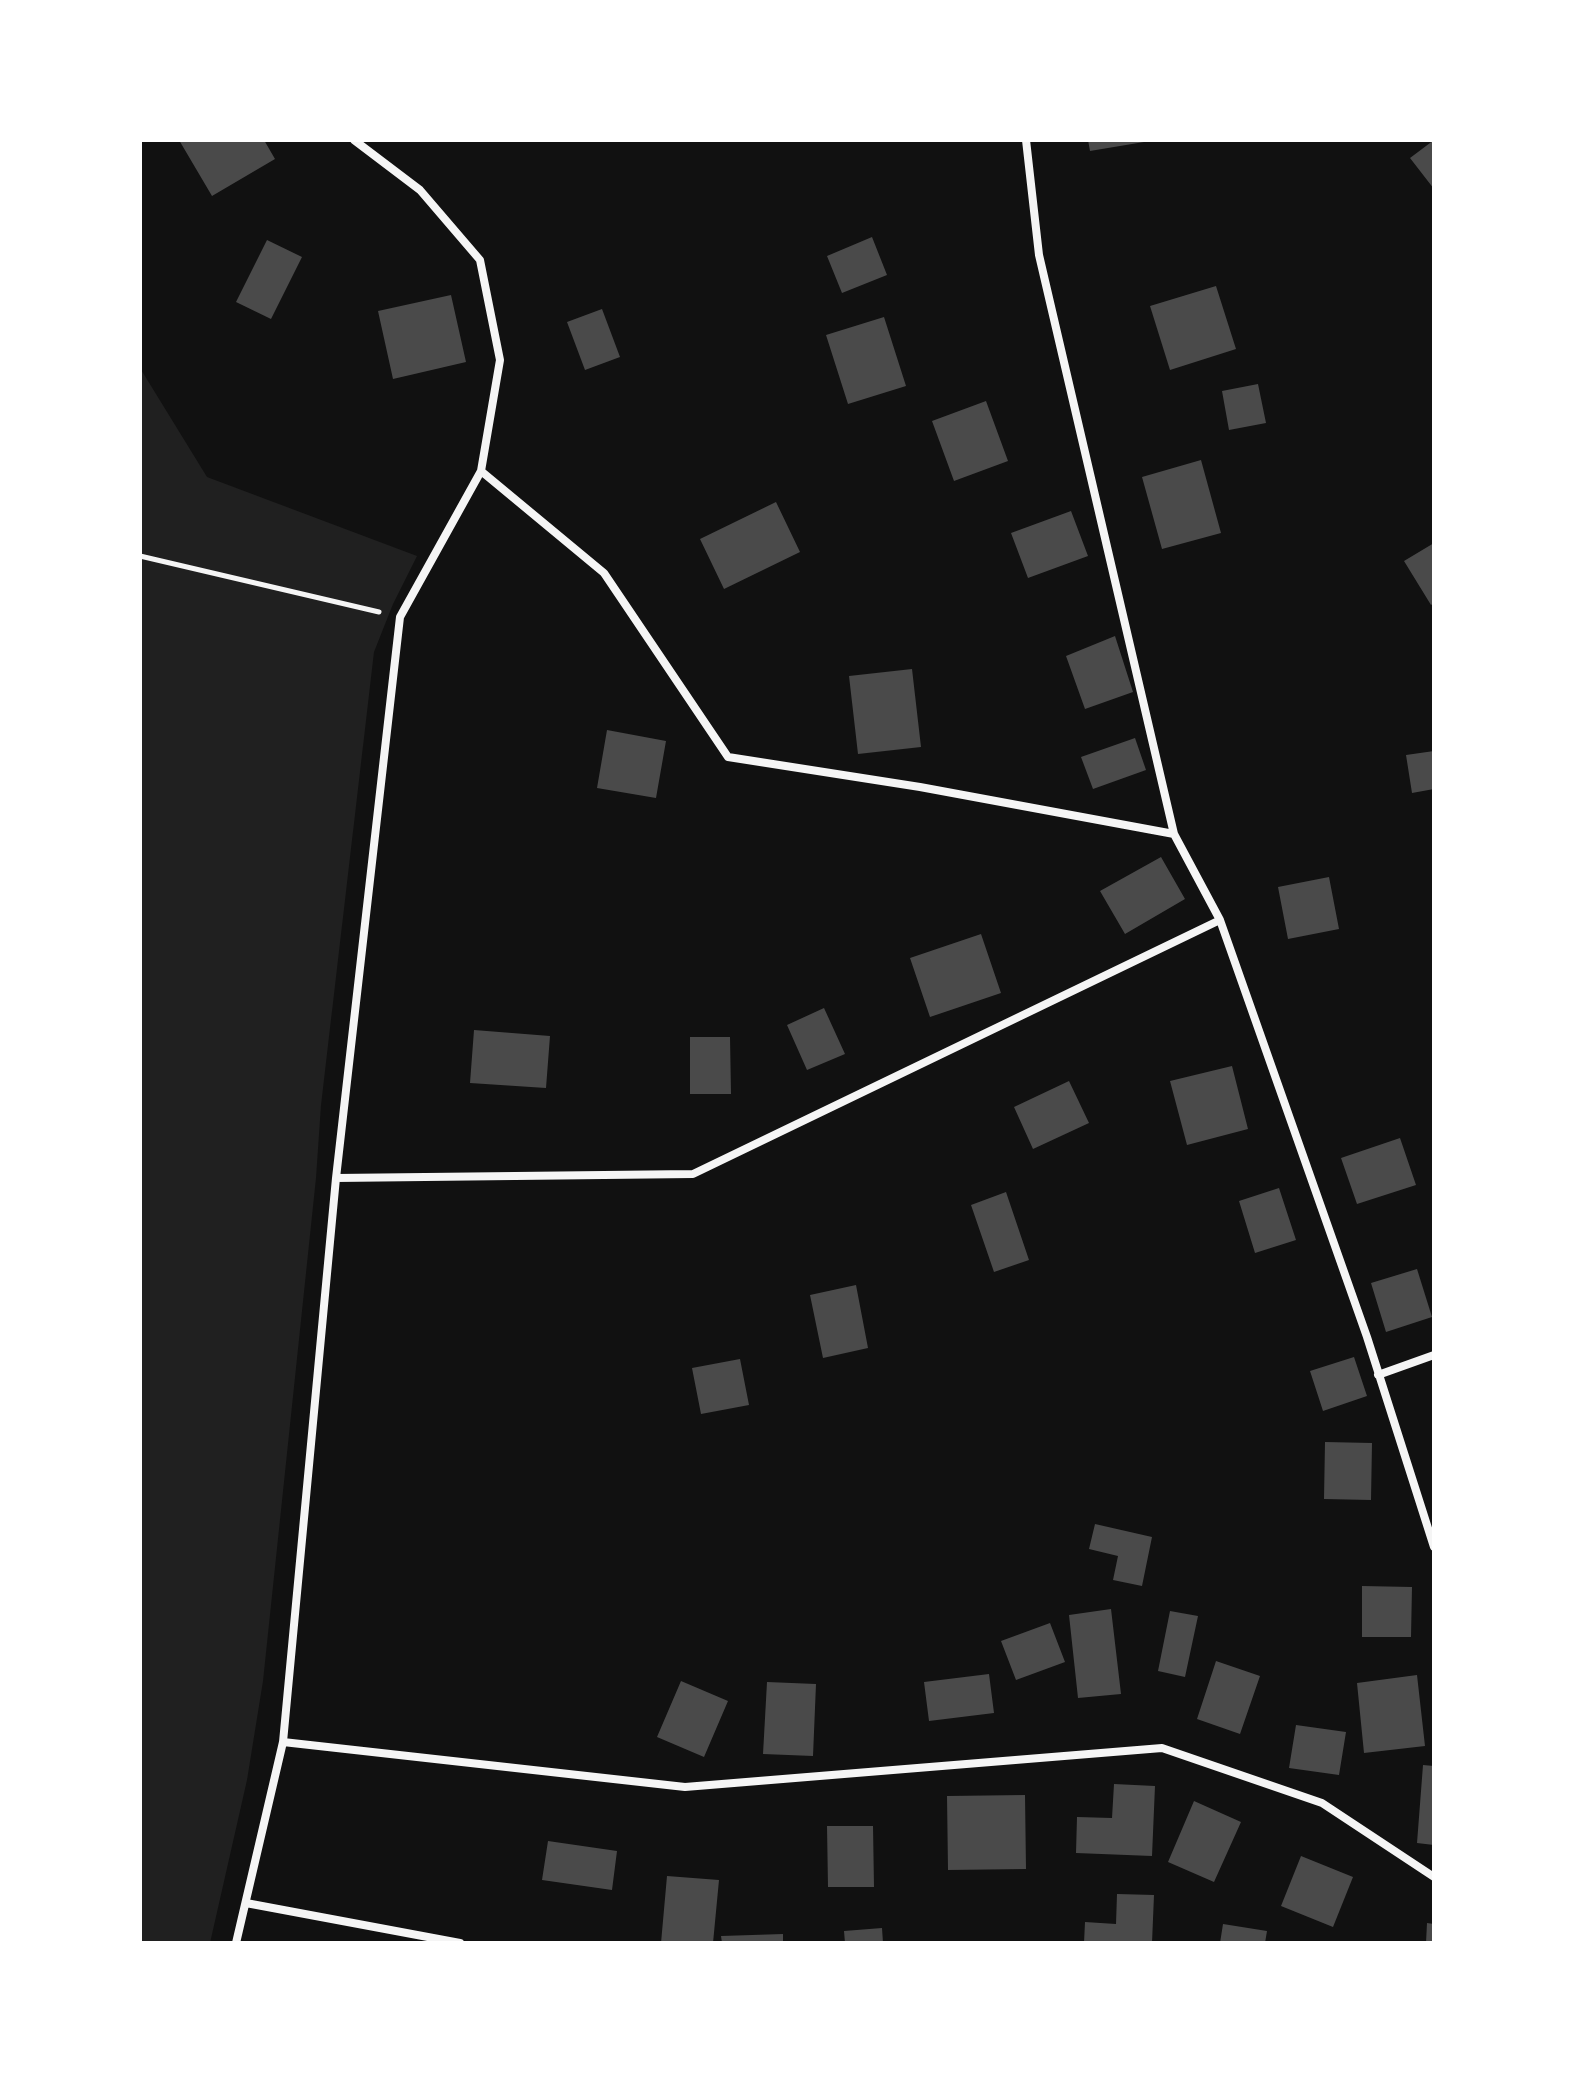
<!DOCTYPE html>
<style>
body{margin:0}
#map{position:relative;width:1574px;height:2083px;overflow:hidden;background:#111;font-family:Arial,sans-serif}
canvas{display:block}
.frame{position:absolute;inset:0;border:142px solid #fff;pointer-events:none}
</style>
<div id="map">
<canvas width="1574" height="2083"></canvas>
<div class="frame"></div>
</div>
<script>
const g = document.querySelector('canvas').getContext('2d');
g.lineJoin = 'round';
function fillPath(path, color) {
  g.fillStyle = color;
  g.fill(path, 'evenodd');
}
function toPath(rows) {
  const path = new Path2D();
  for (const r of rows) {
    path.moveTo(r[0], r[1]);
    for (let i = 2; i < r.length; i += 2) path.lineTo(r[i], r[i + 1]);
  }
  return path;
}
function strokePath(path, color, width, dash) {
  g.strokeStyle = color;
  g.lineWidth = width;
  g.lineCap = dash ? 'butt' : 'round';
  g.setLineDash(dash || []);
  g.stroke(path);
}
fillPath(toPath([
 [140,368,207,477,417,556,393,604,374,652,321,1105,316,1178,263,1681,247,1780,210,1943,140,1943]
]), '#202020');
fillPath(toPath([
 [179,140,264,140,275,159,212,196],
 [1088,140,1144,140,1144,142,1090,151],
 [1434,140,1434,189,1410,158],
 [872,237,887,275,842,293,827,256],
 [267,240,302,257,271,319,236,302],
 [1216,286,1236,349,1170,370,1150,306],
 [451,295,466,362,393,379,378,311],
 [602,309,620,357,585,370,567,322],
 [884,317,906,386,848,404,826,335],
 [1258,384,1266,423,1229,430,1222,391],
 [986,401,1008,461,954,481,932,421],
 [1201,460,1221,533,1162,549,1142,477],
 [776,502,800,552,724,589,700,539],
 [1071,511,1088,556,1028,578,1011,533],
 [1434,543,1434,603,1431,605,1404,561],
 [1115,636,1133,692,1085,709,1066,656],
 [912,669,921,747,858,754,849,676],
 [607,730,666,741,656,798,597,788],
 [1135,738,1146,770,1093,789,1081,757],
 [1434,751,1434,789,1412,793,1406,755],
 [1161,857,1185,899,1125,934,1100,891],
 [1329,877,1339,929,1288,939,1278,887],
 [981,934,1001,993,930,1017,910,958],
 [824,1008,845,1054,807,1070,787,1025],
 [474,1030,550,1036,546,1088,470,1083],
 [690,1037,730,1037,731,1094,690,1094],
 [1232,1066,1248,1129,1187,1145,1170,1081],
 [1069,1081,1089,1123,1033,1149,1014,1107],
 [1400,1138,1416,1185,1357,1204,1341,1158],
 [1279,1188,1296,1240,1255,1253,1239,1201],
 [1006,1192,1029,1260,994,1272,971,1205],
 [1417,1269,1432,1317,1386,1332,1371,1283],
 [856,1285,868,1348,823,1358,810,1295],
 [1354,1357,1367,1396,1323,1411,1310,1371],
 [740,1359,749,1405,701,1414,692,1368],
 [1325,1442,1372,1443,1371,1500,1324,1499],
 [1095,1524,1152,1537,1142,1586,1113,1580,1118,1556,1089,1549],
 [1362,1586,1412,1587,1411,1637,1362,1637],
 [1111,1609,1121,1694,1078,1698,1069,1615],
 [1170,1611,1198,1616,1185,1677,1158,1671],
 [1050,1623,1065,1662,1016,1680,1001,1641],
 [1216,1661,1260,1676,1240,1734,1197,1719],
 [989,1674,994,1713,929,1721,924,1682],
 [1417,1675,1425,1746,1364,1753,1357,1683],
 [681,1681,728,1701,704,1757,657,1737],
 [767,1682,816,1684,813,1756,763,1754],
 [1296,1725,1346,1732,1339,1775,1289,1768],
 [1423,1765,1434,1766,1434,1845,1417,1843],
 [1114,1784,1155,1786,1152,1856,1076,1853,1077,1817,1112,1818],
 [1025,1795,1026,1869,948,1870,947,1796],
 [1194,1801,1241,1822,1214,1882,1168,1862],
 [827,1826,873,1826,874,1887,828,1887],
 [548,1841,617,1851,612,1890,542,1880],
 [1301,1856,1353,1877,1333,1927,1281,1906],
 [667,1876,719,1880,713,1943,661,1943],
 [1117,1894,1154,1895,1152,1943,1084,1943,1085,1922,1116,1924],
 [1427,1923,1434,1924,1434,1943,1426,1943],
 [1223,1924,1267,1931,1265,1943,1220,1943],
 [882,1928,883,1943,845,1943,844,1931],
 [783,1934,783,1943,722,1943,721,1936]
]), '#4a4a4a');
strokePath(toPath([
 [140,556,379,612]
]), '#f5f5f5', 5);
strokePath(toPath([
 [1026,140,1039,255,1174,834,1220,920,1367,1337,1434,1547],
 [481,471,604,573,728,757,920,787,1174,834],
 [336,1178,693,1174,1220,920],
 [1378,1375,1434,1355],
 [283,1742,685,1787,1162,1748,1322,1803,1434,1877],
 [246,1903,460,1943],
 [236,1943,283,1742,336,1178,400,617,481,471,500,360,480,260,420,190,354,140]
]), '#f5f5f5', 8);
</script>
